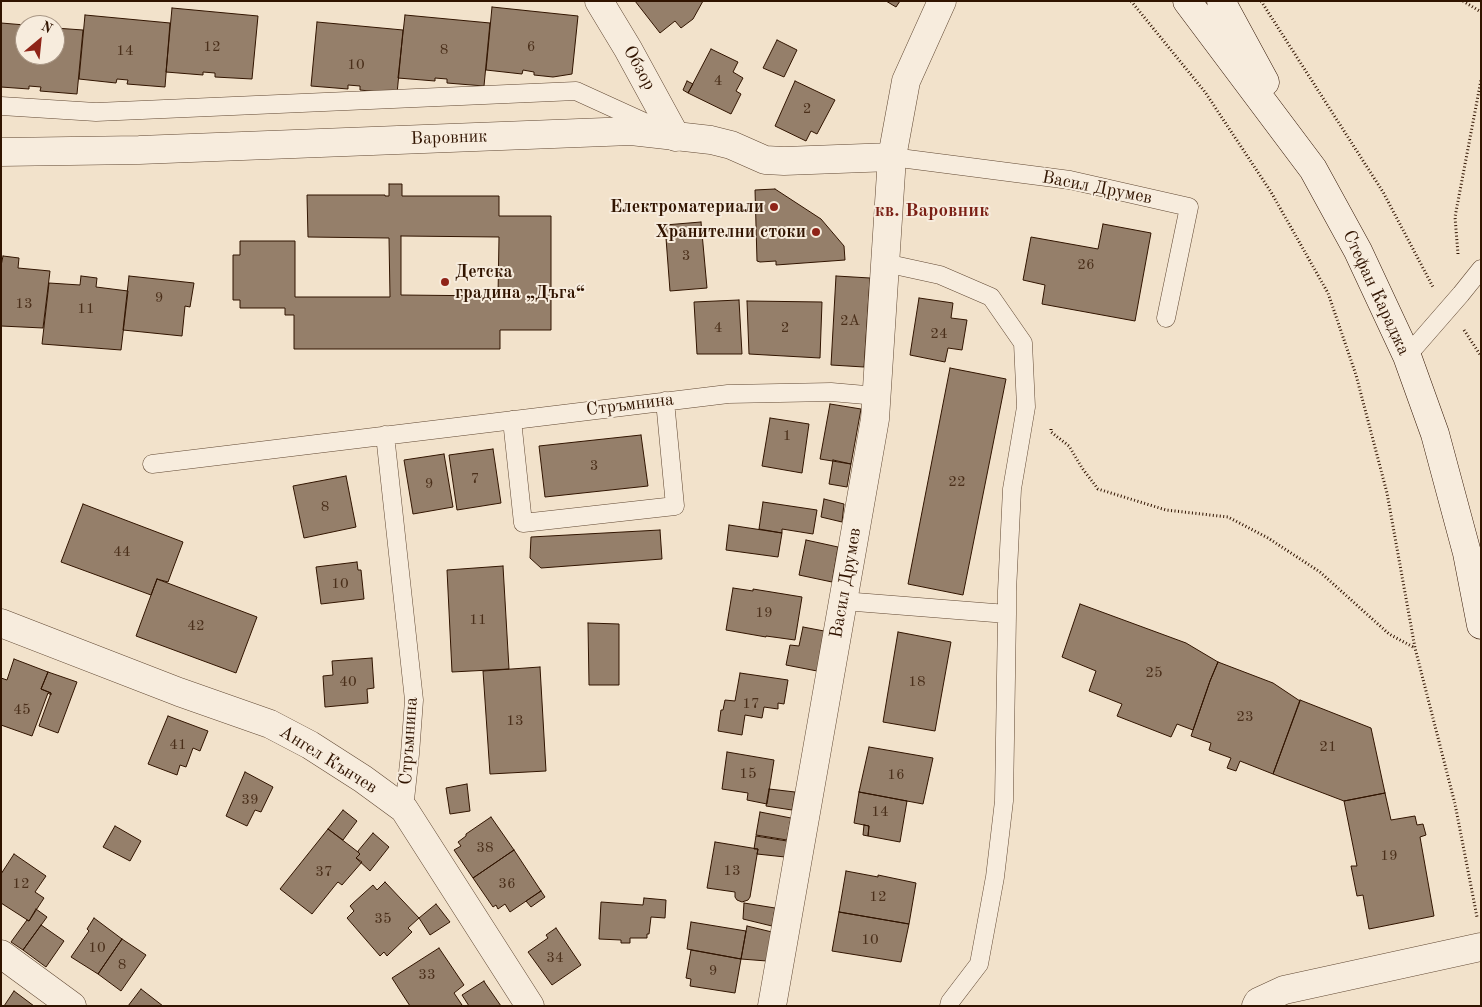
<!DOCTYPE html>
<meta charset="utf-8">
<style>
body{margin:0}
#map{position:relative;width:1482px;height:1007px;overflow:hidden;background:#f2e2cb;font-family:"Old Standard TT",serif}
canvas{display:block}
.frame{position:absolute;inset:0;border:2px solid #311400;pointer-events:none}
.north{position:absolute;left:15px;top:15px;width:50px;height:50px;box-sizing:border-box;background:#f7ecdd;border:1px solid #a89685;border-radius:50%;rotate:28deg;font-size:14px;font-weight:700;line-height:20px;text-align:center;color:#311400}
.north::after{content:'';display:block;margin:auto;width:18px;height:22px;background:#8f2418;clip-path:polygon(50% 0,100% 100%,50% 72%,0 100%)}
</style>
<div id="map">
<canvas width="1482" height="1007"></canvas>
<div class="frame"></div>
<div class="north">N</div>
</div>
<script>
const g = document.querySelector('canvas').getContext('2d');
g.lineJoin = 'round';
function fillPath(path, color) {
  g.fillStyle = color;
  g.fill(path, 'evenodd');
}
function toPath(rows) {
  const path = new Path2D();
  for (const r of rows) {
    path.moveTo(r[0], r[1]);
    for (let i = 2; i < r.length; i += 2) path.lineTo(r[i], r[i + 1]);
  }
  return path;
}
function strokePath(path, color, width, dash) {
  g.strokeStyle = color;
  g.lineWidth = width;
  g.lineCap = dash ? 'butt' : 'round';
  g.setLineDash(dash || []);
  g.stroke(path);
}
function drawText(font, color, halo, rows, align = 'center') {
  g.font = font + ' "Old Standard TT",serif';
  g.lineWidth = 4;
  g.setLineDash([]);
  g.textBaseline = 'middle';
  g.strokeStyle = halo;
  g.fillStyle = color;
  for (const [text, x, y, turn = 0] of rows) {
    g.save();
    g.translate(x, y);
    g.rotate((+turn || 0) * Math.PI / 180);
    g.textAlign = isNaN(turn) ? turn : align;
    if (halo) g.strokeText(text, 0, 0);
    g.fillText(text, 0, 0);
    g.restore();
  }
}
const building = toPath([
 [635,1,703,1,693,19,681,28,675,21,660,33,635,1],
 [886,1,900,1,896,7,886,1],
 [492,7,578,16,572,74,553,77,534,75,534,72,523,70,522,74,486,70,492,7],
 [172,8,258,16,252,79,215,77,215,73,203,72,203,75,166,72,172,8],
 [85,15,170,23,165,87,127,84,128,80,117,79,116,83,79,79,85,15],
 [405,15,490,23,484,86,447,83,447,79,435,78,435,81,398,78,405,15],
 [317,22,403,30,397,94,360,90,360,86,348,85,348,89,311,86,317,22],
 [1,23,25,25,25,55,55,55,55,28,83,30,77,94,40,91,41,87,29,86,29,89,1,87,1,23],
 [777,40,797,50,784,77,763,68,777,40],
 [711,49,738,62,733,72,743,78,736,91,741,94,731,114,688,93,711,49],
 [687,81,693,84,688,93,683,90,687,81],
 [795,81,835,100,817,134,811,131,806,141,775,126,795,81],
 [389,184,402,184,402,196,499,196,499,216,551,216,551,330,500,330,500,349,294,349,294,315,285,315,285,308,240,308,240,300,233,300,233,255,240,255,240,241,295,241,295,297,390,297,389,238,308,237,307,195,385,195,385,196,389,196,389,184],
 [401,236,499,237,498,296,401,295,401,236],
 [775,189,821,219,844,246,845,260,776,265,776,261,760,262,757,261,755,190,775,189],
 [701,222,707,288,670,291,665,225,701,222],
 [1103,224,1151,233,1135,321,1042,304,1045,285,1023,280,1031,237,1098,249,1103,224],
 [3,256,19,258,18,268,50,271,43,328,1,326,1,266,3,256],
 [81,276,97,278,96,287,128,291,121,350,42,344,49,283,80,285,81,276],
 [129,276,194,283,190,307,185,306,182,336,123,330,129,276],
 [836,276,870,278,864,367,831,365,836,276],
 [919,298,953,303,951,318,967,320,962,350,948,348,945,362,910,355,919,298],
 [739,300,742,354,697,354,694,302,739,300],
 [747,301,822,302,820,358,749,354,747,301],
 [950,368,1006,379,963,595,908,584,950,368],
 [830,404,861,409,851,464,820,459,830,404],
 [770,418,809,424,802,473,762,466,770,418],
 [641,435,648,486,545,497,539,446,641,435],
 [493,449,501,503,457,510,449,455,493,449],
 [444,454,453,507,413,514,404,460,444,454],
 [833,460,851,464,847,487,829,484,833,460],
 [346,476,356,527,304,538,293,486,346,476],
 [824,499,844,504,842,522,821,517,824,499],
 [763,502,817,510,813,534,782,529,782,533,759,529,763,502],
 [83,504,183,542,168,582,157,579,151,595,61,562,83,504],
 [729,525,782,533,778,557,726,550,729,525],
 [660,530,662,559,541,568,530,558,531,537,660,530],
 [806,540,838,547,832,582,799,575,806,540],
 [357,562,358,570,361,570,364,599,321,604,316,567,357,562],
 [503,566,509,669,452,672,447,570,503,566],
 [157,579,257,617,236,673,136,636,157,579],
 [733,588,753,591,753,589,802,597,795,640,766,636,766,637,726,630,733,588],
 [1080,604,1186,643,1218,662,1210,681,1193,730,1177,724,1171,737,1117,716,1122,704,1089,691,1096,671,1062,657,1080,604],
 [588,623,619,624,619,685,589,685,588,623],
 [803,627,824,631,817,671,786,665,790,645,799,646,803,627],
 [898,632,951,642,935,731,883,722,898,632],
 [372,658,374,688,367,689,368,703,325,707,323,676,333,675,332,661,372,658],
 [14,659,48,672,41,689,51,693,51,695,48,693,32,736,1,725,1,678,7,680,14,659],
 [1218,662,1273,683,1300,701,1273,774,1240,761,1236,771,1227,768,1231,758,1209,750,1211,743,1191,736,1210,681,1218,662],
 [540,667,546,771,490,774,483,671,540,667],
 [48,672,77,682,58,733,39,726,51,693,41,689,48,672],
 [740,673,788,680,784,704,778,703,778,709,764,707,762,718,745,715,742,735,718,731,721,710,723,710,725,700,735,701,740,673],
 [1300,700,1371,728,1385,793,1344,801,1273,774,1300,700],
 [168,716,208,731,200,751,193,748,186,767,180,765,177,775,148,764,168,716],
 [869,747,933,758,923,804,859,792,869,747],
 [727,752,774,760,767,804,747,800,748,793,722,789,727,752],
 [245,772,273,787,261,812,255,810,247,826,226,816,245,772],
 [467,784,470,811,450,814,446,788,467,784],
 [769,789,795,792,792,810,766,806,769,789],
 [859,792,907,801,900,842,868,836,869,826,854,823,859,792],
 [1385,793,1391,820,1415,816,1417,825,1423,824,1426,835,1420,837,1434,916,1369,929,1363,895,1357,896,1351,866,1357,866,1344,801,1385,793],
 [343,810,357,821,343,840,328,829,343,810],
 [760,812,791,818,787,840,756,835,760,812],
 [491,817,514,850,473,878,454,850,461,846,458,842,466,836,466,834,491,817],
 [864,825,869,826,868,836,863,835,864,825],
 [115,826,141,841,130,861,103,847,115,826],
 [328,829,358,852,360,854,356,858,362,862,342,885,338,882,337,883,312,914,280,889,328,829],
 [373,833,389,847,370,871,356,858,360,854,358,852,358,851,373,833],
 [756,836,787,841,785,857,757,854,758,849,754,849,756,836],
 [715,842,758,849,750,897,748,900,742,902,737,900,735,897,735,892,707,888,715,842],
 [514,850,541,891,510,912,505,904,498,909,496,905,493,907,473,878,514,850],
 [14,854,46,876,35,892,44,898,29,921,1,903,1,874,14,854],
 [846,871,878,877,878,875,916,883,909,924,839,912,846,871],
 [385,882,419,918,408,928,412,932,389,954,387,956,384,952,380,956,347,918,354,911,350,906,352,904,373,885,377,890,385,882],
 [541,891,545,897,531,907,526,901,541,891],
 [644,898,666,900,665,918,651,917,649,934,647,934,647,938,630,938,630,943,621,943,621,940,599,939,601,902,643,905,644,898],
 [744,903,775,908,772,926,743,919,744,903],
 [436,904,450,922,430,935,419,918,436,904],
 [36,909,47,917,23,950,11,942,27,920,29,921,36,909],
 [839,912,909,924,901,962,832,951,839,912],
 [94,918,122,939,98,974,71,957,89,931,87,929,94,918],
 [691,922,746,931,741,959,687,949,691,922],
 [41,925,64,941,46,967,23,950,41,925],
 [747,926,772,932,767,961,741,959,747,926],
 [556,928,581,965,552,985,528,952,548,938,546,935,556,928],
 [122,939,146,955,121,991,98,974,122,939],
 [439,948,464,985,454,993,462,1005,460,1006,410,1006,392,978,439,948],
 [691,950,741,959,735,993,690,986,691,979,686,978,691,950],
 [484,981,485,983,501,1006,469,1006,462,995,484,981],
 [141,989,163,1006,128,1006,141,989],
 [14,991,34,1006,4,1006,14,991]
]);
fillPath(building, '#957f6a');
strokePath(building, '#311400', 1);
const service = toPath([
 [1,106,96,112,576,91,655,127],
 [892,157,1070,180,1189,207,1166,318],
 [1407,356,1461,294,1481,269],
 [512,420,523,523,675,506,665,401],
 [385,435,414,700,410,754,404,809],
 [152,464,728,394,831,392,877,396],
 [843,601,1007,614,1007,591,1012,489,1026,407,1023,343,991,297,940,275,885,263],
 [949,1006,950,1002,979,964,995,877,1004,801,1007,614]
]);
const minor = toPath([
 [599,1,628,49,676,137],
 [1,623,179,692,270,724,310,745,363,779,404,809,530,1006],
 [1,954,72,1006],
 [772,1006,875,419,892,157],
 [1256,1006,1258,1002,1284,990,1481,947]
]);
const tertiary = toPath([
 [1,152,139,150,631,131,711,140,731,145,765,160,784,161,892,157,906,81,942,1]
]);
const secondary = toPath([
 [1187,1,1313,169,1358,251,1407,356,1435,434,1467,553,1481,625],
 [1221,1,1265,82]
]);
strokePath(service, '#614833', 19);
strokePath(minor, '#614833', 29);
strokePath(tertiary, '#614833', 29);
strokePath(secondary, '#311400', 29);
strokePath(toPath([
 [1131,1,1205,92,1271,192,1328,293,1356,375,1387,493,1415,648,1455,804,1477,917],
 [1261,1,1383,192,1433,287],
 [1463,1,1481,12],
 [1458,254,1455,217,1481,80],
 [1464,330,1481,356],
 [1051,429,1051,432,1069,446,1082,468,1098,489,1166,510,1228,517,1268,538,1320,572,1389,634,1415,648]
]), '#311400', 3, [1, 2.5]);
strokePath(service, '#f7ecdd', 18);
strokePath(minor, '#f7ecdd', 28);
strokePath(tertiary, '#f7ecdd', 28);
strokePath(secondary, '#f7ecdd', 28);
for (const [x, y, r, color] of [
 [774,207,5,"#8f2418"],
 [816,232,5,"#8f2418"],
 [445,282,5,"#8f2418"]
]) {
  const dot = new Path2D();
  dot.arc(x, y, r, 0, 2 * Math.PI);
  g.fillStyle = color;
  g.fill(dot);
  strokePath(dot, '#f7ecdd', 2);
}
drawText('15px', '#4a2f1a', null, [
 ["12",212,47],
 ["6",531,47],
 ["8",444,50],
 ["14",125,51],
 ["10",356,65],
 ["4",718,81],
 ["2",807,109],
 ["3",686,256],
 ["26",1086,265],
 ["9",159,298],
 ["13",24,304],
 ["11",86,309],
 ["2А",850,321],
 ["4",718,328],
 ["2",785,328],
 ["24",939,334],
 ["1",787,436],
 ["3",594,466],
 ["7",475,479],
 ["22",957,482],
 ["9",429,484],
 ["8",325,507],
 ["44",122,552],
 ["10",340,584],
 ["19",764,613],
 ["11",478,620],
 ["42",196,626],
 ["25",1154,673],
 ["40",348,682],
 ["18",917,682],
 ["17",751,704],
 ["45",22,710],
 ["23",1245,717],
 ["13",515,721],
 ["41",178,745],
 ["21",1328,747],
 ["15",748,774],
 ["16",896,775],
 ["39",250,800],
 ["14",880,812],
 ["38",485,848],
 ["19",1389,856],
 ["13",732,871],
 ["37",324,872],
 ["12",21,884],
 ["36",507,884],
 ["12",878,897],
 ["35",383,919],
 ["10",870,940],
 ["10",97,948],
 ["34",555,958],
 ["8",122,965],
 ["9",713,971],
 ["33",427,975]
]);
drawText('18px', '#311400', '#f7ecdd', [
 ["Обзор",639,68,61],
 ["Варовник",449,138,-2],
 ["Васил Друмев",1097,188,11],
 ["Стефан Караджа",1376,293,65],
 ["Стръмнина",630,405,-7],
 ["Васил Друмев",846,583,-80],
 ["Стръмнина",409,741,-86],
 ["Ангел Кънчев",328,760,32]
]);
drawText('bold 18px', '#311400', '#f7ecdd', [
 ["Електроматериали",764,207],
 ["Хранителни стоки",806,232],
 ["Детска",455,272,"left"],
 ["градина „Дъга“",455,293,"left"]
], 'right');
drawText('bold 19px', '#7a1f14', '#f7ecdd', [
 ["кв. Варовник",932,211]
]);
</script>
